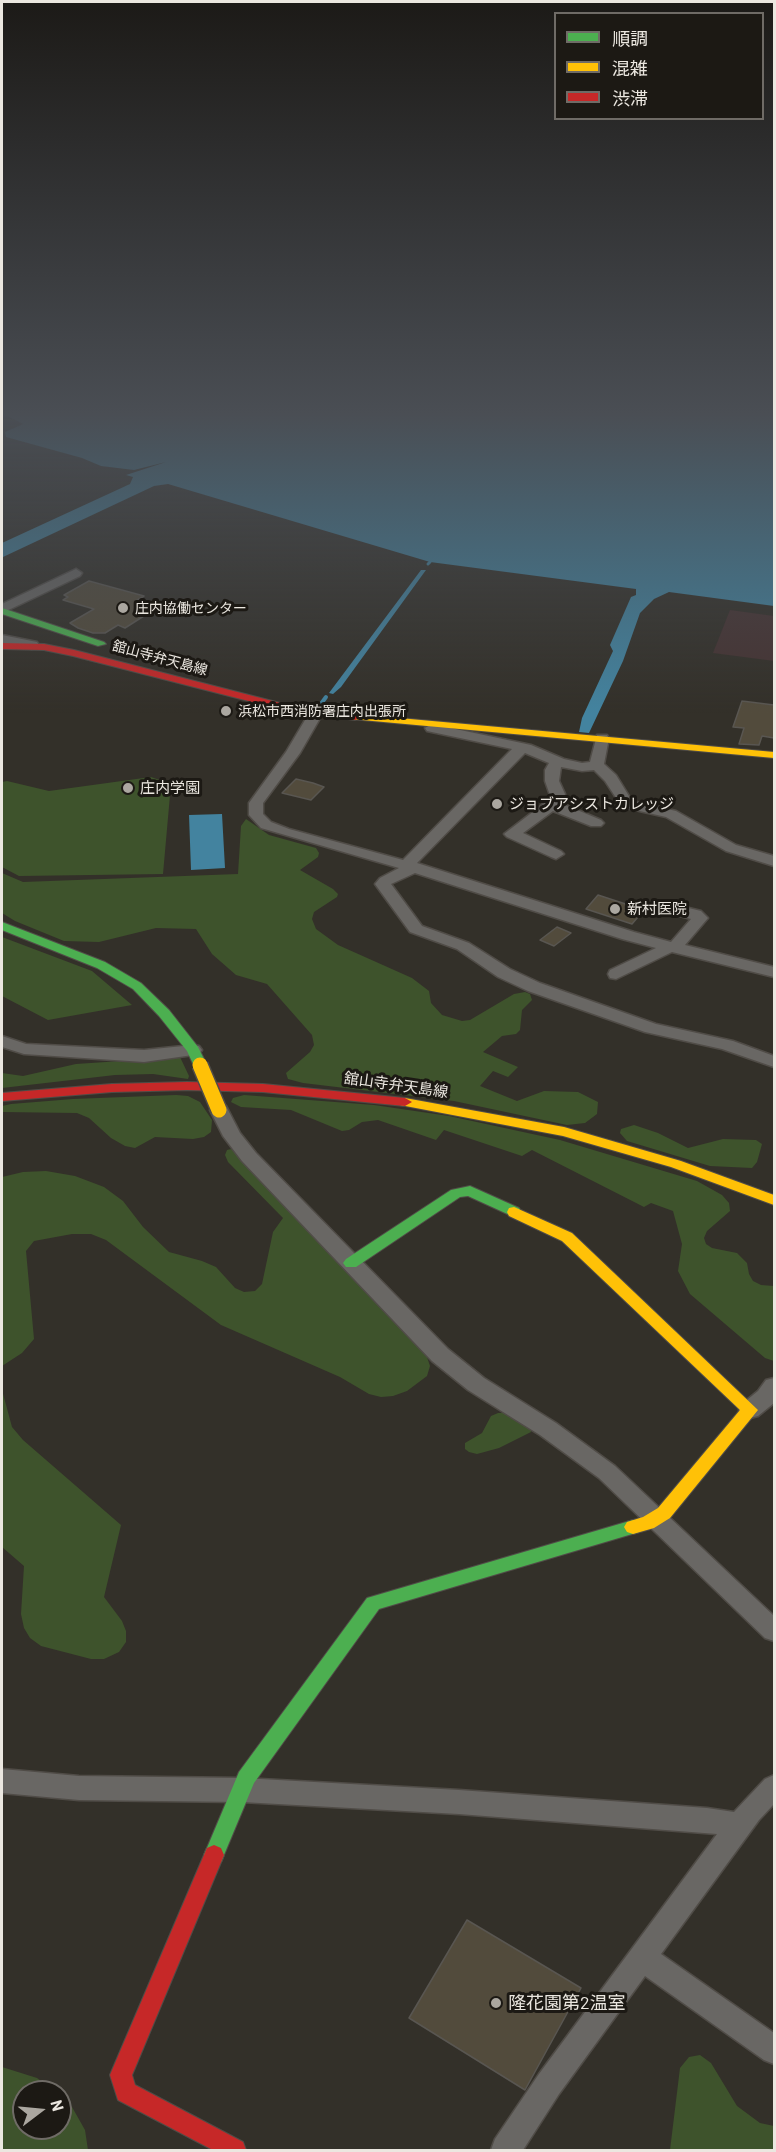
<!DOCTYPE html>
<meta charset="utf-8">
<style>
body{margin:0}
#map{position:relative;width:776px;height:2152px;overflow:hidden;background:#333029;font-family:Barlow,"Noto Sans JP",sans-serif}
canvas{display:block}
.frame{position:absolute;inset:0;border:3px solid #ebe7e0;pointer-events:none}
.legend{position:absolute;left:554px;top:12px;width:210px;height:108px;box-sizing:border-box;background:#1c1914;border:2px solid #6f6b66;margin:0;padding:8px 10px;list-style:none;font-size:18px;color:#ebe7e0}
.legend li{display:flex;align-items:center;gap:12px;height:30px}
.legend b{width:30px;border:2px solid #6f6b66}
.north{position:absolute;left:12px;top:2080px;width:60px;height:60px;box-sizing:border-box;background:#1c1914;border:2px solid #6f6b66;border-radius:50%;rotate:74deg;font-size:16px;font-weight:700;line-height:24px;text-align:center;color:#ebe7e0}
.north::after{content:'';display:block;margin:auto;width:21px;height:27px;background:#aba7a0;clip-path:polygon(50% 0,100% 100%,50% 72%,0 100%)}
</style>
<div id="map">
<canvas width="776" height="2152"></canvas>
<div class="frame"></div>
<ul class="legend">
<li><b style="height:8px;background:#4caf50"></b>順調</li>
<li><b style="height:8px;background:#ffc107"></b>混雑</li>
<li><b style="height:8px;background:#c62828"></b>渋滞</li>
</ul>
<div class="north">N</div>
</div>
<script>
const g = document.querySelector('canvas').getContext('2d');
g.lineJoin = 'round';
function fillPath(path, color) {
  g.fillStyle = color;
  g.fill(path, 'evenodd');
}
function toPath(rows) {
  const path = new Path2D();
  for (const r of rows) {
    path.moveTo(r[0], r[1]);
    for (let i = 2; i < r.length; i += 2) path.lineTo(r[i], r[i + 1]);
  }
  return path;
}
function strokePath(path, color, width, dash) {
  g.strokeStyle = color;
  g.lineWidth = width;
  g.lineCap = dash ? 'butt' : 'round';
  g.setLineDash(dash || []);
  g.stroke(path);
}
function drawText(font, color, halo, rows, align = 'center') {
  g.font = font + ' Barlow,"Noto Sans JP",sans-serif';
  g.lineWidth = 6;
  g.setLineDash([]);
  g.textBaseline = 'middle';
  g.strokeStyle = halo;
  g.fillStyle = color;
  for (const [text, x, y, turn = 0] of rows) {
    g.save();
    g.translate(x, y);
    g.rotate((+turn || 0) * Math.PI / 180);
    g.textAlign = isNaN(turn) ? turn : align;
    if (halo) g.strokeText(text, 0, 0);
    g.fillText(text, 0, 0);
    g.restore();
  }
}
fillPath(toPath([
 [730,610,774,616,774,661,713,653]
]), '#453332');
fillPath(toPath([
 [151,777,171,784,163,874,19,876,2,867,2,782,7,781,49,791],
 [246,819,269,835,316,848,319,853,318,857,300,870,333,889,338,894,337,897,314,912,312,919,316,929,338,945,412,978,429,991,431,1003,442,1015,462,1021,470,1020,514,994,525,992,530,994,532,1000,522,1010,520,1030,516,1034,502,1036,483,1052,518,1067,508,1077,493,1071,480,1086,517,1101,544,1091,578,1092,598,1102,597,1114,585,1123,567,1125,454,1101,303,1083,288,1079,286,1073,310,1052,314,1045,312,1035,267,984,236,975,212,954,196,929,156,928,99,942,64,941,15,921,2,913,2,873,23,882,238,874,241,826],
 [2,937,92,971,132,1005,48,1020,2,996],
 [180,1057,189,1076,188,1079,153,1074,115,1075,2,1088,2,1073,23,1076,76,1064],
 [176,1095,188,1096,200,1102,212,1120,211,1132,204,1137,193,1139,155,1137,135,1148,125,1146,111,1138,89,1118,77,1113,2,1112,2,1106,11,1104,73,1099],
 [244,1095,374,1105,449,1116,560,1140,697,1181,722,1195,729,1203,730,1211,707,1231,704,1238,706,1244,712,1248,737,1253,747,1263,749,1274,753,1281,761,1285,774,1286,774,1361,765,1358,690,1294,678,1271,682,1244,673,1211,651,1203,644,1207,532,1150,522,1156,444,1130,436,1140,378,1120,362,1122,349,1130,342,1131,291,1110,241,1107,231,1102,233,1098],
 [634,1125,658,1133,688,1148,723,1139,756,1140,762,1144,757,1162,752,1168,710,1166,627,1141,620,1133,621,1129],
 [231,1149,417,1341,427,1357,430,1366,427,1376,407,1391,393,1396,381,1397,369,1394,340,1377,221,1325,106,1240,91,1234,72,1234,34,1241,26,1251,34,1339,22,1353,2,1366,2,1177,23,1172,46,1171,75,1176,104,1187,123,1201,143,1227,169,1252,202,1261,216,1267,235,1288,244,1292,255,1291,262,1284,273,1232,283,1218,228,1162,225,1155,227,1150],
 [2,1390,12,1427,23,1440,121,1525,104,1597,122,1621,126,1631,126,1642,119,1652,104,1659,91,1659,41,1646,30,1638,24,1628,21,1614,24,1566,2,1547],
 [498,1413,505,1413,531,1428,531,1432,499,1448,477,1454,469,1452,465,1449,465,1443,482,1433,491,1416],
 [700,2055,711,2063,737,2106,760,2123,774,2126,774,2150,670,2150,680,2068,689,2057],
 [2,2067,37,2078,56,2092,24,2092,24,2128,60,2128,60,2095,72,2107,85,2130,88,2150,2,2150]
]), '#3e532c');
fillPath(toPath([
 [2,413,774,413,774,606,669,592,654,599,640,613,623,661,589,733,579,732,582,718,613,651,610,645,631,597,636,595,636,589,430,562,168,484,154,486,3,557,2,543,130,484,133,477,126,475,166,462,134,470,101,466,82,458,6,437,5,432,23,424],
 [421,570,426,570,341,687,333,694,329,693],
 [222,814,225,868,191,870,189,815]
]), '#43839f');
strokePath(toPath([
 [428,564,430,562]
]), '#43839f', 3);
strokePath(toPath([
 [318,708,326,697]
]), '#43839f', 4);
const building = toPath([
 [89,581,144,596,136,601,158,607,125,628,118,625,105,633,93,633,78,628,70,623,94,609,63,600,68,597,64,595,89,581],
 [742,701,774,705,774,738,762,736,759,745,739,744,744,728,733,727,742,701],
 [296,779,313,783,324,787,311,800,282,793,296,779],
 [598,895,644,910,632,924,586,909,598,895],
 [557,927,571,933,554,946,540,940,557,927],
 [467,1920,581,1988,525,2090,409,2018,467,1920]
]);
fillPath(building, '#524b3c');
strokePath(building, '#595651', 1.5);
const street = toPath([
 [76,569,82,573,80,576,2,613,2,604,76,569],
 [2,635,37,642,39,645,32,649,2,643,2,635],
 [316,709,323,713,300,753,263,803,263,814,271,822,289,829,403,860,512,749,427,731,425,728,432,724,531,745,564,759,582,763,590,762,597,735,607,735,609,738,604,764,616,775,632,801,676,811,736,845,774,856,774,866,726,851,666,817,622,807,605,781,594,770,582,771,561,767,559,781,565,794,563,804,601,820,604,823,601,826,591,826,553,811,523,833,561,851,564,854,556,859,551,857,507,837,504,834,551,798,545,781,545,770,549,763,525,753,417,863,634,932,671,942,691,919,662,911,660,908,662,905,668,903,701,911,708,918,685,945,774,967,774,977,672,952,616,979,610,978,608,974,610,970,656,948,622,939,415,873,391,884,422,926,469,943,510,969,540,983,656,1024,733,1041,774,1056,774,1067,722,1049,645,1032,528,991,498,977,457,949,410,932,375,884,380,878,399,868,261,828,249,815,249,803,286,752,311,710,316,709],
 [2,1036,26,1044,144,1050,193,1045,199,1046,202,1050,199,1054,193,1055,144,1062,24,1054,2,1047,2,1036],
 [219,1104,226,1106,240,1133,256,1153,448,1349,484,1378,556,1423,615,1466,774,1616,774,1641,765,1638,599,1478,540,1435,468,1390,432,1361,242,1161,223,1136,210,1110,212,1106,219,1104],
 [774,1378,774,1403,758,1416,750,1418,742,1416,739,1410,742,1404,758,1391,766,1380,774,1378],
 [2,1769,79,1776,242,1778,459,1790,707,1808,734,1812,765,1779,774,1775,774,1804,759,1820,661,1954,774,2033,774,2064,764,2060,645,1976,559,2094,523,2150,491,2150,495,2139,539,2074,717,1834,459,1814,242,1802,79,1800,2,1793,2,1769]
]);
const fast = toPath([
 [2,608,104,642,106,644,98,646,2,614,2,608],
 [2,922,105,962,141,983,169,1010,198,1047,207,1065,205,1068,195,1068,187,1051,159,1016,133,989,97,968,2,930,2,922],
 [470,1186,519,1208,521,1212,519,1216,514,1217,468,1196,460,1197,356,1267,346,1267,343,1263,346,1259,451,1190,470,1186],
 [633,1520,639,1522,642,1527,639,1532,379,1609,254,1783,221,1862,214,1865,207,1862,204,1855,239,1772,367,1598,633,1520]
]);
const slow = toPath([
 [355,714,774,752,774,758,351,719,351,715,355,714],
 [405,1098,564,1127,681,1161,774,1195,774,1205,671,1167,563,1136,400,1105,398,1102,405,1098],
 [514,1207,572,1233,758,1410,670,1518,654,1528,633,1534,627,1532,624,1527,627,1522,643,1517,658,1508,740,1410,562,1241,509,1216,507,1212,509,1208,514,1207]
]);
const jam = toPath([
 [2,643,44,644,74,650,284,704,355,714,360,717,355,720,284,710,73,656,44,650,2,649,2,643],
 [187,1082,263,1084,405,1098,412,1102,405,1106,263,1092,187,1090,112,1092,2,1101,2,1093,112,1084,187,1082],
 [214,1845,221,1848,224,1855,132,2075,135,2085,243,2142,246,2150,213,2150,118,2100,110,2075,207,1848,214,1845]
]);
strokePath(street, '#504c47', 3);
strokePath(fast, '#504c47', 2);
strokePath(slow, '#504c47', 2);
strokePath(jam, '#504c47', 2);
fillPath(street, '#696764');
fillPath(fast, '#4caf50');
fillPath(slow, '#ffc107');
fillPath(jam, '#c62828');
const slowBridge = toPath([
 [200,1065,219,1110]
]);
strokePath(slowBridge, '#504c47', 18, []);
strokePath(slowBridge, '#ffc107', 15);
const sky = g.createLinearGradient(0, 0, 0, 714);
sky.addColorStop(0, '#1c1a17');
sky.addColorStop(0.58, '#4a4e54');
sky.addColorStop(1, '#4a4e5400');
g.fillStyle = sky;
g.fillRect(0, 0, 776, 714);
for (const [x, y, r, color] of [
 [123,608,6,"#aba7a0"],
 [226,711,6,"#aba7a0"],
 [128,788,6,"#aba7a0"],
 [497,804,6,"#aba7a0"],
 [615,909,6,"#aba7a0"],
 [496,2003,6,"#aba7a0"]
]) {
  const dot = new Path2D();
  dot.arc(x, y, r, 0, 2 * Math.PI);
  g.fillStyle = color;
  g.fill(dot);
  strokePath(dot, '#1c1914', 2);
}
drawText('14px', '#ebe7e0', '#1c1914', [
 ["庄内協働センター",135,608],
 ["浜松市西消防署庄内出張所",238,711]
], 'left');
drawText('14px', '#ebe7e0', '#1c1914', [
 ["舘山寺弁天島線",160,658,15]
]);
drawText('15px', '#ebe7e0', '#1c1914', [
 ["庄内学園",140,788],
 ["ジョブアシストカレッジ",509,804],
 ["新村医院",627,909]
], 'left');
drawText('15px', '#ebe7e0', '#1c1914', [
 ["舘山寺弁天島線",396,1085,8]
]);
drawText('18px', '#ebe7e0', '#1c1914', [
 ["隆花園第2温室",508,2003]
], 'left');
</script>
